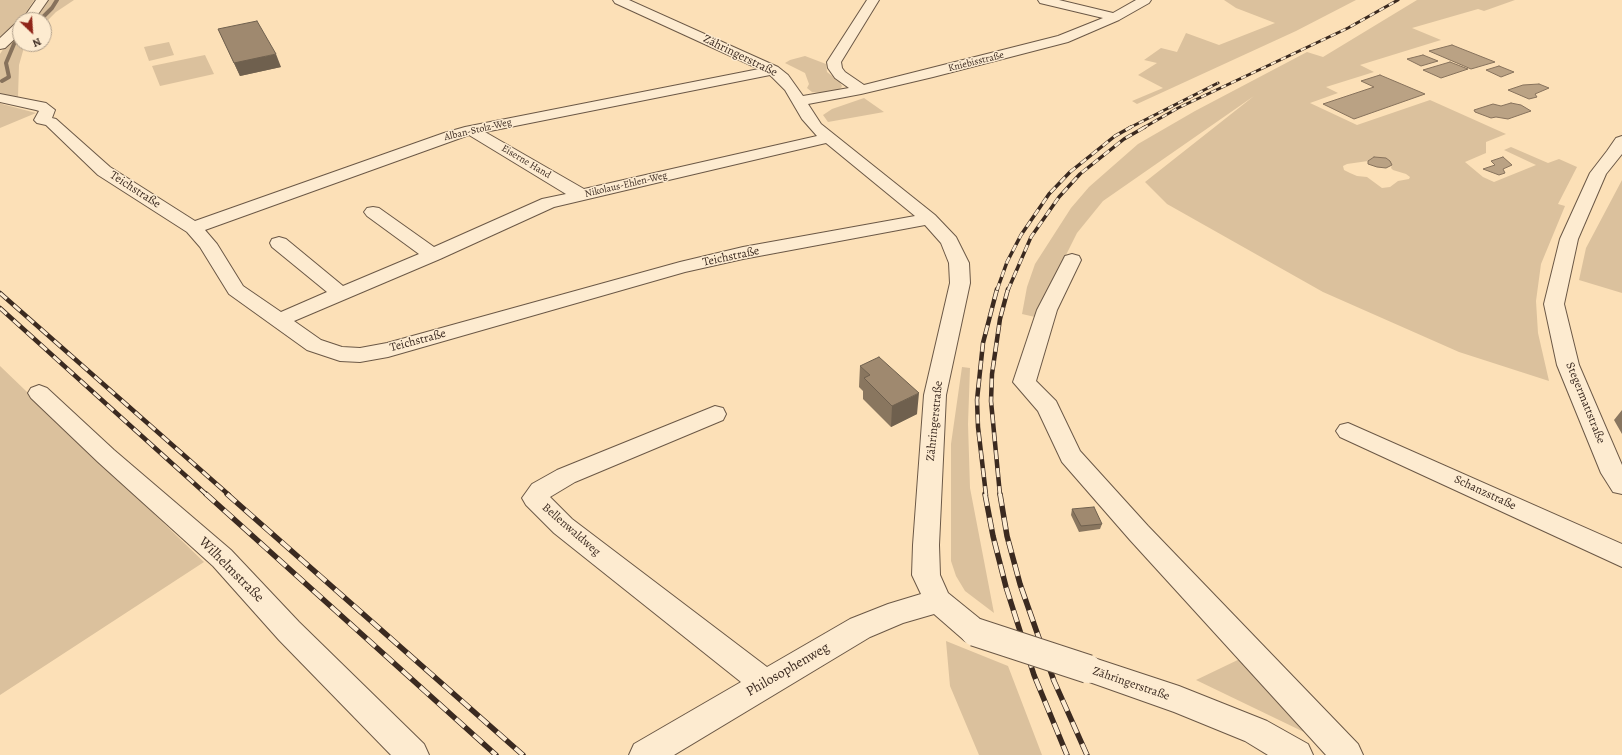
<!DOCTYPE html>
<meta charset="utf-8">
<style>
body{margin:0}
#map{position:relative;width:1622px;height:755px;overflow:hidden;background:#fce0b7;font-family:Alegreya,serif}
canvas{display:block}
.north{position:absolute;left:12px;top:12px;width:40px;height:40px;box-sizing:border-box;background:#fdebd0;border:1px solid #af9e8a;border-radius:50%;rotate:155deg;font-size:11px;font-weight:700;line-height:16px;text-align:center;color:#3b2a20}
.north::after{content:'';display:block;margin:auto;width:14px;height:18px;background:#8f2418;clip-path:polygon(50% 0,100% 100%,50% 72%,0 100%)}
</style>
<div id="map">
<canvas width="1622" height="755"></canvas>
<div class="north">N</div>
</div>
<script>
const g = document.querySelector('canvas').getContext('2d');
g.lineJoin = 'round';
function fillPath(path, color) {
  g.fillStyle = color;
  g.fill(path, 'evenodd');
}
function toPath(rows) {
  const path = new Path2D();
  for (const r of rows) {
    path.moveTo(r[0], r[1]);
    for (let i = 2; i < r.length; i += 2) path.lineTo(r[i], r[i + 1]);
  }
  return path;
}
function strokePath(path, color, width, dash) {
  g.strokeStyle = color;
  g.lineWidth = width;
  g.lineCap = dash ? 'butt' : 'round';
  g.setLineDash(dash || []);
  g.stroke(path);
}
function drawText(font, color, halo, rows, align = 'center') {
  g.font = font + ' Alegreya,serif';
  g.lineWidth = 3;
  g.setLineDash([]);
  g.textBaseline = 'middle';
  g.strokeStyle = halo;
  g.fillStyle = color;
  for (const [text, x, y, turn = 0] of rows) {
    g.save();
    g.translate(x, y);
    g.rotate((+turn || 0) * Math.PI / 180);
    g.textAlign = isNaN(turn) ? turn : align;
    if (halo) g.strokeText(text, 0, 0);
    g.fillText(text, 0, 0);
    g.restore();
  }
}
fillPath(toPath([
 [0,0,34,0,17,26,0,40],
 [46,0,74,0,56,12,44,24,44,20,32,20],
 [1224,0,1356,0,1296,31,1137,104,1132,101,1163,88,1138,75,1157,63,1144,60,1161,48,1177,52,1186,33,1219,45,1275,23,1236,8],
 [1417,0,1515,0,1484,11,1478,9,1412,28,1441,40,1360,65,1374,72,1326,87,1338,93,1310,103,1357,125,1430,100,1506,134,1486,142,1486,153,1465,162,1483,177,1494,182,1536,165,1504,150,1511,147,1548,163,1559,159,1577,167,1558,204,1565,206,1541,264,1536,301,1538,333,1549,381,1459,352,1323,292,1167,204,1145,182,1254,96,1103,201,1077,233,1035,317,1022,314,1027,287,1035,264,1071,208,1089,187,1138,144,1195,111,1307,52,1323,57],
 [1374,157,1392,165,1391,168,1393,170,1406,174,1410,177,1409,179,1398,181,1390,187,1382,188,1367,177,1357,176,1350,173,1344,170,1343,166,1347,164,1368,161],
 [20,31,20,44,25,44,19,65,18,97,6,97,0,93,0,54,9,40],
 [169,42,174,55,149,61,144,47],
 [205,55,214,74,160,86,152,66],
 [805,56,826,64,827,72,840,82,842,86,841,88,836,91,820,93,812,92,807,88,809,84,805,73,785,63,790,60],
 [864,98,884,112,828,122,823,115,832,109],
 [0,103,2,104,36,113,0,128],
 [1622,180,1622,293,1579,280,1586,248],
 [0,366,204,562,0,695],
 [962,367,970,368,968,424,970,488,994,613,965,591,956,576,951,561,951,444],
 [946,641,1008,666,1042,755,979,755,950,686],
 [1244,657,1306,726,1306,733,1196,680]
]), '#dbc19d');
const water = toPath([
 [1452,45,1495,62,1471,69,1429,51,1452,45],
 [1423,55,1438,61,1421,66,1407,59,1423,55],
 [1450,62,1468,69,1441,78,1423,70,1450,62],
 [1499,66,1514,72,1501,77,1486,70,1499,66],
 [1380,75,1425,94,1354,119,1323,104,1374,87,1361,81,1380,75],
 [1539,84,1549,88,1535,94,1537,97,1529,99,1508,90,1523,85,1539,84],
 [1511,103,1521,105,1531,111,1508,119,1496,117,1491,118,1475,112,1474,110,1493,104,1501,106,1511,103],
 [1374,157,1386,158,1390,161,1392,165,1386,168,1377,167,1368,164,1368,161,1374,157],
 [1503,157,1512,165,1503,169,1505,173,1499,175,1483,169,1495,165,1491,161,1503,157]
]);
fillPath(water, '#baa284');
strokePath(water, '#87725c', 1);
strokePath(toPath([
 [40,20,52,8,57,0],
 [2,81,9,77,6,63,14,44,20,37]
]), '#87725c', 4);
const minor = toPath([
 [36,0,48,0,34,20,22,20,36,0],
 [613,0,629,0,778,67,788,75,803,96,849,88,835,78,828,68,827,62,867,0,879,0,841,62,842,68,845,72,864,85,1058,36,1103,18,1040,3,1038,0,1059,0,1113,13,1136,0,1151,0,1149,3,1119,20,1068,42,933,77,861,94,808,104,821,124,935,215,956,237,969,263,970,283,946,395,939,545,940,575,948,593,985,623,989,632,985,641,975,644,965,641,934,614,903,623,870,637,674,755,629,755,634,744,741,682,554,533,526,505,522,498,532,484,557,470,715,406,723,408,726,414,723,420,575,482,550,497,572,519,767,667,850,619,888,604,921,594,912,575,913,545,924,395,950,283,949,263,941,243,925,225,743,259,685,272,388,357,360,362,340,361,307,350,229,294,200,247,187,232,98,175,46,125,37,123,34,120,39,111,36,110,0,102,0,94,46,103,55,110,52,118,56,119,110,167,195,221,444,133,465,127,759,69,615,3,613,0],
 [770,75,785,90,802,119,817,136,584,189,485,132,770,75],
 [469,135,566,194,542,199,434,247,379,208,373,207,367,208,364,212,367,216,419,254,343,286,286,239,279,237,272,239,270,243,272,247,327,292,281,312,243,286,217,244,205,230,469,135],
 [826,143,915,216,743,247,680,262,387,343,360,348,342,347,321,340,294,321,440,259,554,207,826,143],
 [20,23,20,34,5,48,0,49,0,38,15,24,20,23],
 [1622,136,1622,154,1606,174,1578,239,1564,304,1579,365,1622,465,1622,494,1613,492,1601,473,1557,365,1544,304,1560,239,1590,173,1607,151,1616,138,1622,136],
 [1072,254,1079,256,1081,260,1057,310,1036,381,1056,401,1080,451,1148,526,1358,744,1363,755,1326,755,1130,540,1062,462,1038,411,1013,382,1037,310,1063,260,1065,256,1072,254],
 [39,385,47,388,114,450,231,550,299,622,424,744,429,755,391,755,279,640,213,566,98,462,31,398,28,393,31,388,39,385],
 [1348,423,1622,544,1622,567,1340,437,1336,431,1340,425,1348,423],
 [1088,656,1179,686,1267,721,1308,744,1313,755,1268,755,1245,741,1174,712,1078,678,1073,669,1078,660,1088,656]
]);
strokePath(minor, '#6b5846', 2);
fillPath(minor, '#fdebd0');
const railFar3 = toPath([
 [1129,128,1218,83],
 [1143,128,1178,108,1348,28,1398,0]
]);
const railFar2 = toPath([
 [997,290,1007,262,1021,235,1049,194,1070,172,1115,136,1131,127],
 [1008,290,1031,237,1059,197,1080,174,1124,139,1145,127]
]);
const railFar1 = toPath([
 [0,293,229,495],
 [0,308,207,495],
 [986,495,978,427,977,400,983,343,997,289],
 [1000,495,991,401,992,374,1000,319,1008,289]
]);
const rail = toPath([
 [206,494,496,755],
 [227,494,523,755],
 [985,494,993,536,1006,587,1034,675,1067,755],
 [1000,494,1007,536,1020,584,1054,681,1087,755]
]);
strokePath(railFar3, '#3b2a20', 3);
strokePath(railFar2, '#3b2a20', 3.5);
strokePath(railFar1, '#3b2a20', 4.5);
strokePath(rail, '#3b2a20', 5.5);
strokePath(railFar3, '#fdebd0', 2, [5.5]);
strokePath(railFar2, '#fdebd0', 2.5, [7]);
strokePath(railFar1, '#fdebd0', 3, [9]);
strokePath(rail, '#fdebd0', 4, [12]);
const minorBridge = toPath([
 [975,632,1088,669]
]);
strokePath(minorBridge, '#6b5846', 30, []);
strokePath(minorBridge, '#fdebd0', 28);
fillPath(toPath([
 [218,29,281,67,240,76],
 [860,366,917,414,891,427,863,399,863,391,859,387],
 [1622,410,1622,434,1614,420],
 [1072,509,1102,524,1100,529,1079,532,1071,515]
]), '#89765f');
fillPath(toPath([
 [276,54,281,67,240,76,234,63],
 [919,393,917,414,891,427,892,406]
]), '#6f604e');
const building = toPath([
 [257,21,276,54,234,63,218,29,257,21],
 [879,357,919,393,892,406,864,378,870,375,860,366,879,357],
 [1094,507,1102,524,1081,526,1072,509,1094,507]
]);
fillPath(building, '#9f896f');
strokePath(building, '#6f604e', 1);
drawText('10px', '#3b2a20', '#fdebd0', [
 ["Kniebisstraße",976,62,-14],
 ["Alban-Stolz-Weg",478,130,-13],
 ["Eiserne Hand",526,162,31],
 ["Nikolaus-Ehlen-Weg",626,185,-13]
]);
drawText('12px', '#3b2a20', '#fdebd0', [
 ["Zähringerstraße",740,56,26],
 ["Teichstraße",135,190,33],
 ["Teichstraße",731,257,-12],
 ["Teichstraße",418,341,-15],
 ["Stegermattstraße",1585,403,68],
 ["Zähringerstraße",935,421,-84],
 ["Schanzstraße",1485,493,25],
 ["Bellenwaldweg",571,530,41],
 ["Zähringerstraße",1131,684,19]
]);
drawText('14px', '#3b2a20', '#fdebd0', [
 ["Wilhelmstraße",231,570,45],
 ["Philosophenweg",788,670,-30]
]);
</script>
